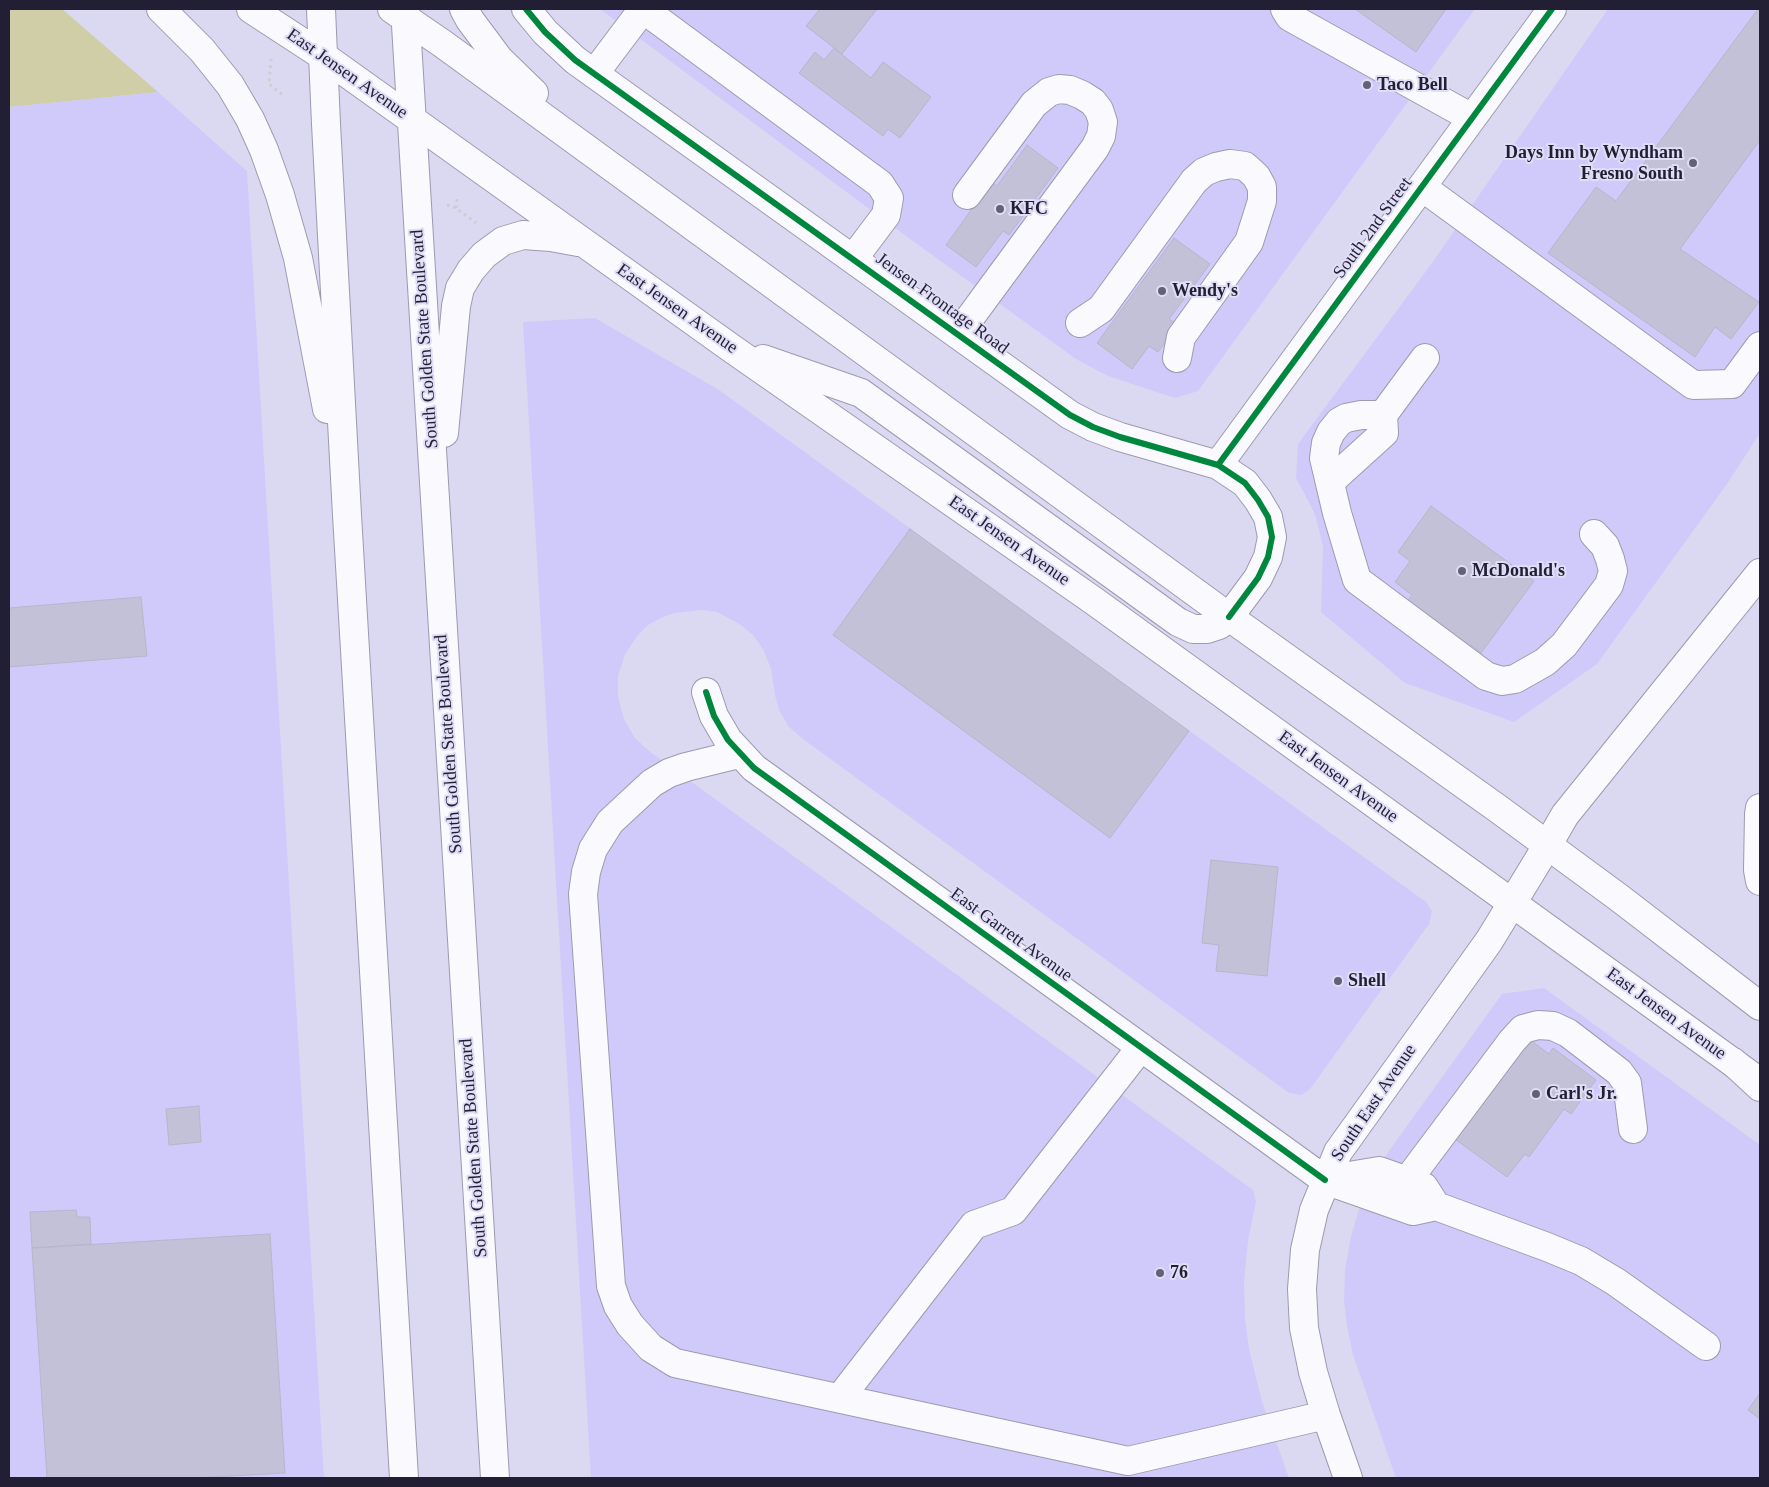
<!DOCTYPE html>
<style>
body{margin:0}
#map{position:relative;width:1769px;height:1487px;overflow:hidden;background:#dbd8f2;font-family:Georgia,serif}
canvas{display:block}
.frame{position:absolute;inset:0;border:10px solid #221f35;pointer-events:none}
</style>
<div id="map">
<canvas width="1769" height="1487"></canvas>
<div class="frame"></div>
</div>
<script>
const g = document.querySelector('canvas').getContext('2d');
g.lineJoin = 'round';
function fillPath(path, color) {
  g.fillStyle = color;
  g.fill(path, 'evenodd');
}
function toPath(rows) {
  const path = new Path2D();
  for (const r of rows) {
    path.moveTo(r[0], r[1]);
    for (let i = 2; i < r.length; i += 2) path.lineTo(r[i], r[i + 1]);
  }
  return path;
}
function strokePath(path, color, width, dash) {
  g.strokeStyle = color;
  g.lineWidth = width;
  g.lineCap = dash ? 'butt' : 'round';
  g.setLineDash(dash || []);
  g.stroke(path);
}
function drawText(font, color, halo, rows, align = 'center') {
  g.font = font + ' Georgia,serif';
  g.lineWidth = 4;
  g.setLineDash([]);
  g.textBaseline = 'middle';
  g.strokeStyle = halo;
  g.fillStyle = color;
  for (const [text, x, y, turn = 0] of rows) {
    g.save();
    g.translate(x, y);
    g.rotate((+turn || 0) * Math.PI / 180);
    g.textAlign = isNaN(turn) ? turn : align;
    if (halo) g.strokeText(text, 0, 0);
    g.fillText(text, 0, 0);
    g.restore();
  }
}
fillPath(toPath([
 [600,9,1475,9,1198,391,1175,398,1108,376,1076,359,895,228],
 [1608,9,1760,9,1760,433,1727,484,1597,664,1514,722,1405,683,1321,612,1323,546,1315,514,1296,478,1298,444,1432,263],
 [158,92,247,171,324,1478,9,1478,9,107],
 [595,318,719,390,1426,902,1432,911,1429,924,1310,1089,1301,1095,1289,1093,803,739,788,726,779,710,775,695,771,669,764,651,754,636,741,625,717,612,702,610,674,613,661,618,648,625,638,635,625,654,618,676,618,697,624,719,634,737,649,751,1253,1190,1256,1202,1248,1240,1244,1282,1245,1319,1249,1349,1262,1402,1289,1478,591,1478,523,322],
 [1544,988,1760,1145,1760,1478,1396,1478,1353,1355,1347,1326,1344,1300,1345,1270,1351,1236,1361,1203,1375,1173,1391,1148,1502,994]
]), '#cfcaf9');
fillPath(toPath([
 [9,9,62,9,158,92,9,107]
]), '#cfcea6');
const building = toPath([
 [820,9,877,9,842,54,806,26,820,9],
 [1355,9,1446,9,1416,52,1355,9],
 [1758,9,1760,9,1760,140,1680,249,1759,302,1731,339,1715,327,1695,357,1548,253,1596,187,1616,201,1758,9],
 [834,48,871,78,883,62,931,97,900,138,888,129,883,136,799,73,815,52,824,60,834,48],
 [1027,145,1058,168,1009,235,1003,231,976,267,946,245,991,182,997,186,1027,145],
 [1174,238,1210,264,1169,319,1178,325,1158,352,1149,346,1132,369,1097,343,1174,238],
 [1431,506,1534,581,1481,653,1471,645,1465,654,1402,608,1412,595,1395,582,1410,561,1398,552,1431,506],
 [910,529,1189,731,1110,838,833,635,910,529],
 [141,597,147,656,9,667,9,608,141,597],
 [1211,860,1278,867,1267,976,1216,971,1219,945,1202,943,1211,860],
 [1529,1039,1549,1054,1553,1048,1596,1080,1571,1114,1564,1109,1529,1157,1525,1154,1507,1177,1455,1139,1529,1039],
 [199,1106,201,1142,169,1145,166,1109,199,1106],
 [76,1210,77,1217,90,1217,91,1244,32,1248,30,1212,76,1210],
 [270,1234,285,1473,195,1478,47,1478,32,1248,270,1234],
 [1760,1393,1760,1419,1748,1410,1760,1393]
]);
fillPath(building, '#c3c1d7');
strokePath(building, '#b8b6cc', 1);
const minor = toPath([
 [526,9,545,32,575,60,1070,415,1093,427,1120,437,1218,465,1245,483,1258,500,1268,517,1272,537,1268,557,1258,578,1229,617],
 [643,9,880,184,889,198,886,215,853,259],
 [1285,9,1290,17,1472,118],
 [594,74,643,9],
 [1422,187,1693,385,1732,384,1760,346],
 [1080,323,1101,309,1194,181,1204,172,1216,167,1230,164,1245,166,1256,176,1262,187,1262,201,1249,242,1181,337,1177,358],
 [958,334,1095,148,1101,136,1103,122,1099,110,1093,102,1082,95,1070,90,1059,89,1049,92,1034,104,967,195],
 [1425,358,1383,415,1361,415,1346,418,1339,422,1331,432,1326,443,1324,458,1337,513,1357,580,1486,676,1502,681,1515,679,1545,662,1564,645,1609,585,1613,571,1610,559,1605,546,1594,534],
 [1218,465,1552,9],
 [1330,482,1384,433,1383,415],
 [706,692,714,716,728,740,754,768,1325,1180,1413,1211,1436,1206,1424,1187,1379,1171,1325,1180],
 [739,754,686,767,669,773,652,783,610,822,593,849,586,872,583,894,611,1286,618,1306,630,1325,651,1348,675,1363,1128,1461,1326,1415],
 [1407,1181,1512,1041,1523,1029,1538,1025,1553,1026,1568,1033,1619,1072,1627,1083,1633,1129],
 [1436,1206,1547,1247,1581,1261,1616,1282,1706,1346],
 [840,1398,974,1225,1013,1211,1141,1047],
 [1348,1478,1326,1415,1313,1372,1304,1328,1302,1289,1305,1250,1314,1210,1338,1152,1489,941,1547,846]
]);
const major = toPath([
 [161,9,202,50,230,85,250,119,264,150,280,195,298,258,327,409],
 [251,9,323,56,731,348,1094,601,1753,1077],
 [321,9,326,124,347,515,404,1478],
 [392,9,443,44,1229,617,1497,808,1618,897,1760,1006],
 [405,9,495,1478],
 [464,9,470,20,499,59,534,93],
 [763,359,861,393,1178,622,1193,629,1207,629,1219,625,1229,617],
 [444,433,456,306,460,288,471,270,484,255,503,241,523,235,551,237,578,242]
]);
const highway = toPath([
 [1760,808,1759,814,1758,870,1760,881],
 [1547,846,1565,815,1760,573],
 [1733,1062,1760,1087]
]);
strokePath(minor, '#9d9ab0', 30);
strokePath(major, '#9d9ab0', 30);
strokePath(highway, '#9d9ab0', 30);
strokePath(toPath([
 [271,59,269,84,284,96],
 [447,205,456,208,476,223],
 [456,208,457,198]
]), '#cdccd3', 3, [2.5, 4]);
strokePath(minor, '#faf9fd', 28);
strokePath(major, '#faf9fd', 28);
strokePath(highway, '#faf9fd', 28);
strokePath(toPath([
 [526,9,545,32,575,60,1070,415,1093,427,1120,437,1218,465,1245,483,1258,500,1268,517,1272,537,1268,557,1258,578,1229,617],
 [1218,465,1552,9],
 [706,692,714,716,728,740,754,768,1325,1180]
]), '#00873e', 6);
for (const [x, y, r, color] of [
 [1367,85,5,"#636077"],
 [1693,163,5,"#636077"],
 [1000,209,5,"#636077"],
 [1162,291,5,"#636077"],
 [1462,571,5,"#636077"],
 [1338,981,5,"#636077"],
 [1536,1094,5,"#636077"],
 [1160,1273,5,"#636077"]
]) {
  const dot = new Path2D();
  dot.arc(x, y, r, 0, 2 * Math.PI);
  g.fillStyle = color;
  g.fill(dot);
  strokePath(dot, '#e0def6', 2);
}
drawText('18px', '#221f35', '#e0def6', [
 ["East Jensen Avenue",347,74,35],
 ["South 2nd Street",1373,228,-54],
 ["Jensen Frontage Road",942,304,36],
 ["East Jensen Avenue",677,309,35],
 ["South Golden State Boulevard",425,339,-94],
 ["East Jensen Avenue",1009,541,35],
 ["South Golden State Boulevard",449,744,-94],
 ["East Jensen Avenue",1338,777,36],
 ["East Garrett Avenue",1011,935,36],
 ["East Jensen Avenue",1666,1014,36],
 ["South East Avenue",1374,1103,-56],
 ["South Golden State Boulevard",474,1148,-94]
]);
drawText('bold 18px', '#221f35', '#e0def6', [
 ["Taco Bell",1377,85],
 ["Days Inn by Wyndham",1683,153,"right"],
 ["Fresno South",1683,174,"right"],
 ["KFC",1010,209],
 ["Wendy's",1172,291],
 ["McDonald's",1472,571],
 ["Shell",1348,981],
 ["Carl's Jr.",1546,1094],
 ["76",1170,1273]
], 'left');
</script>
